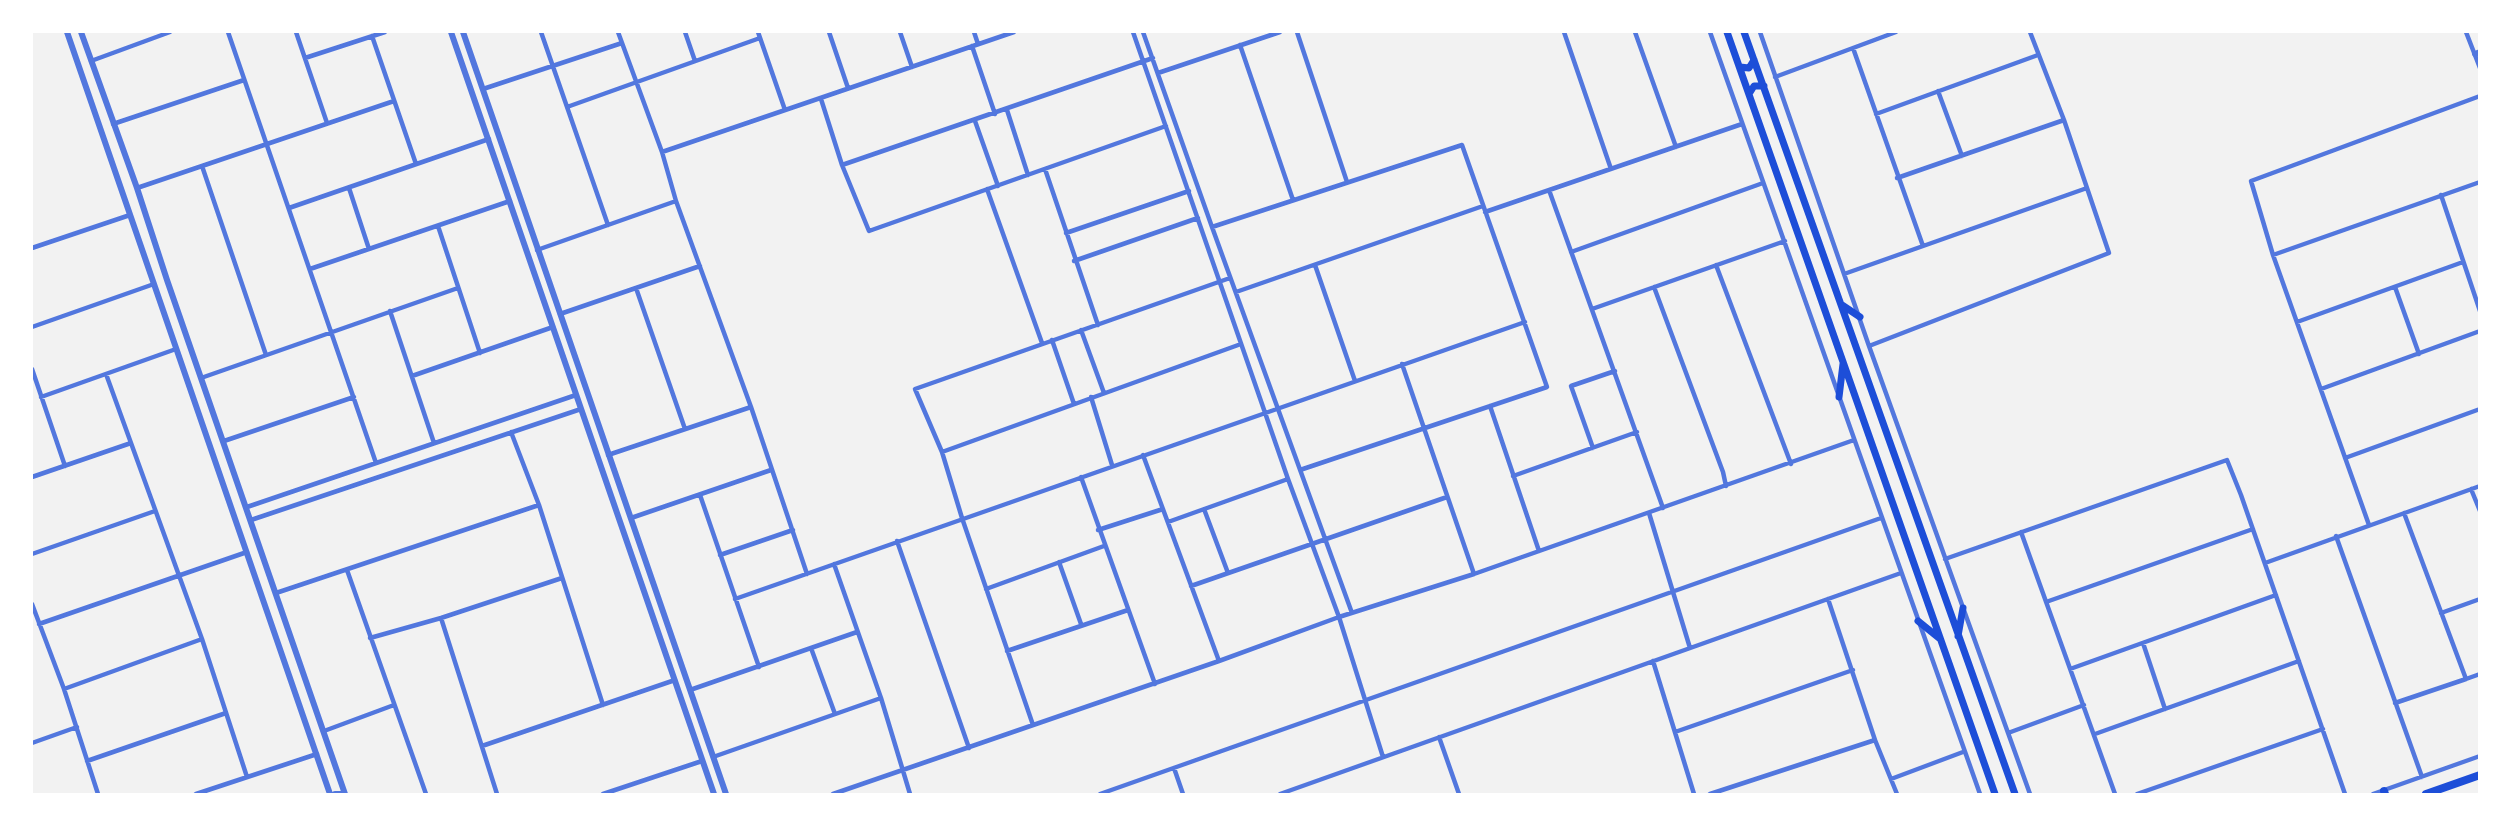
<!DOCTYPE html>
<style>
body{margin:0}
#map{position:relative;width:2511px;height:826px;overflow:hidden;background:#f2f2f2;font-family:"Playfair Display",serif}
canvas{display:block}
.frame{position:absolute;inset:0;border:33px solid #fff;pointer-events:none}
</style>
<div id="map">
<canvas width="2511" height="826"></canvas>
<div class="frame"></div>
</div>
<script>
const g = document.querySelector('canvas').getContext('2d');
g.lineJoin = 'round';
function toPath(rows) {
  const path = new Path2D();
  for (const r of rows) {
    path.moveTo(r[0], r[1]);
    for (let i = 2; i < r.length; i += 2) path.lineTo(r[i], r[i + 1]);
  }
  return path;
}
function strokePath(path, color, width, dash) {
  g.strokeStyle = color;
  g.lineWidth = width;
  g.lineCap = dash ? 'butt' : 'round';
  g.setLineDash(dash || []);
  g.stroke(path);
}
strokePath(toPath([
 [228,32,376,463],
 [296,32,327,123],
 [541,32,608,225],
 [618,32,662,152,676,201,751,407,807,574],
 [685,32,695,61],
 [758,32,785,110],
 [829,32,848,88],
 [900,32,912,67],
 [974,32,978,44],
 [1133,32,1288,479,1339,617,1383,757],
 [1143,32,1212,227,1352,613],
 [1297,32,1347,182],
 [1564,32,1611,169],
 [1635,32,1676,147],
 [1710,32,1980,794],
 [1760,32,1869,346,2030,794],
 [2466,32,2480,68],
 [372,36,416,164],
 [1240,45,1293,200],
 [972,46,995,114],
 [1853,48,1923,246],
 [305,58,385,32],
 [91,61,170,32],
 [1158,73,1280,32],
 [1775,77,1896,32],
 [483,89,622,43],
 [1938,91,1962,156],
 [821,99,842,165,869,231,1166,126],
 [567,107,760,38],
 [1007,110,1028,175],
 [1876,114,2038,55],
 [975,121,998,186],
 [113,124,244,80],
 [662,152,1014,32],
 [842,165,1153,58],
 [202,166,266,355],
 [1045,169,1098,325],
 [1897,178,2064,120],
 [137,188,394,101],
 [349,188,369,249],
 [987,189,1042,343],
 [1549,190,1663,508],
 [2441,195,2480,311],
 [289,208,489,139],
 [1485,212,1742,124],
 [438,226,480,353],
 [1212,227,1462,145,1547,387,1300,470],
 [1066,233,1189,191],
 [32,248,130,215],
 [537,250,676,201],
 [1571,252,1763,183],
 [2273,255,2480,182],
 [1074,261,1198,218],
 [1315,265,1355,381],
 [1716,265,1791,464],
 [310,269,510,201],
 [1844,274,2087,188],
 [1654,287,1723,472,1726,486],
 [2395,287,2419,354],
 [636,288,685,429],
 [1236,292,1483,206],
 [1592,309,1785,241],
 [390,311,434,443],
 [560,314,700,266],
 [2297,322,2463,262],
 [32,327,154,284],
 [1081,330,1104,393],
 [1052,340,1074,404],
 [1869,346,2109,253,2064,120,2030,32],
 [1402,364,1474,574],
 [32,369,65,466],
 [106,374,202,639,247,777],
 [412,376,553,327],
 [201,378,458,288],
 [2321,389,2480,331],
 [41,397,176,349],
 [1091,397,1112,465],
 [1490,406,1539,551],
 [511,432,539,505,603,705],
 [224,441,354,397],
 [1593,448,1571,386,1615,371],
 [942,452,1241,344],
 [608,455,751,407],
 [1143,455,1219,661],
 [2345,458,2480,409],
 [1513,476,1637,432],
 [32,477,131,443],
 [1081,477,1155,684],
 [2471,489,2480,511],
 [700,495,759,667],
 [247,507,576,395],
 [1204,509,1228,573],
 [1649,513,1690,648],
 [2404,513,2466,679,2480,674],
 [631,518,771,470],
 [251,520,581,409],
 [1168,522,1288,479],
 [2369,525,2273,255,2251,181,2480,96],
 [1098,530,1163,509],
 [2021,532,2115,794],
 [2336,536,2422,777],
 [897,541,969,748],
 [32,554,155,511],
 [720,555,793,530],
 [1945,559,2227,460,2241,495,2345,794],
 [1059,562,1081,624],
 [2265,563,2480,486],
 [834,564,881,698,910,794],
 [347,570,426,794],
 [1191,586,1447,497],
 [986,589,1104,546],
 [276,593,539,505],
 [735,599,1525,322],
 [1828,599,1875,740,1897,794],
 [2046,602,2253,529],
 [32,604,64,689,98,794],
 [2441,613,2480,599],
 [441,618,497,794],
 [39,624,247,552],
 [370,638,441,618,562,578],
 [2143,643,2165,709],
 [811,648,835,714],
 [1007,651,1128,610],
 [1653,661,1694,794],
 [2070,669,2276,595],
 [64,689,202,639],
 [690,690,857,632],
 [2395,703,2466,679],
 [1033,725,962,518,942,452,915,389,1230,278],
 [324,731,394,705],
 [1675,732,1853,670],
 [2008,733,2084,705],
 [2095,734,2299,661],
 [1439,737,1459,794],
 [32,743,77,727],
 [482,746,675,680],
 [713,757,881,698],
 [87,761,226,713],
 [1174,768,1183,794],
 [1891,779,1963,752],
 [196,794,317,754],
 [603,794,702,761],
 [833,794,1219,661,1339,617,1474,574,1854,440],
 [1100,794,1881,518],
 [1280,794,1901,573],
 [1710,794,1875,740],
 [2137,794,2323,729],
 [2373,794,2480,756]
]), '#5277de', 4.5);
strokePath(toPath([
 [67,32,330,794],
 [81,32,137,188,167,280,345,794],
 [451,32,714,794],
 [463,32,726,794],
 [2475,54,2480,52],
 [335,794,344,794]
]), '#5277de', 6);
strokePath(toPath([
 [1727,32,1995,794],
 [1744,32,2015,794],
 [1740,67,1749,68,1754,60],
 [1749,94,1754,86,1764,86],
 [1842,305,1860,317],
 [1839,397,1843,364],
 [1918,621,1939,638],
 [1958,636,1963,608]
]), '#1d4ed8', 7);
strokePath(toPath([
 [2384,791,2385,794],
 [2426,794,2480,775]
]), '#1d4ed8', 8);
</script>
